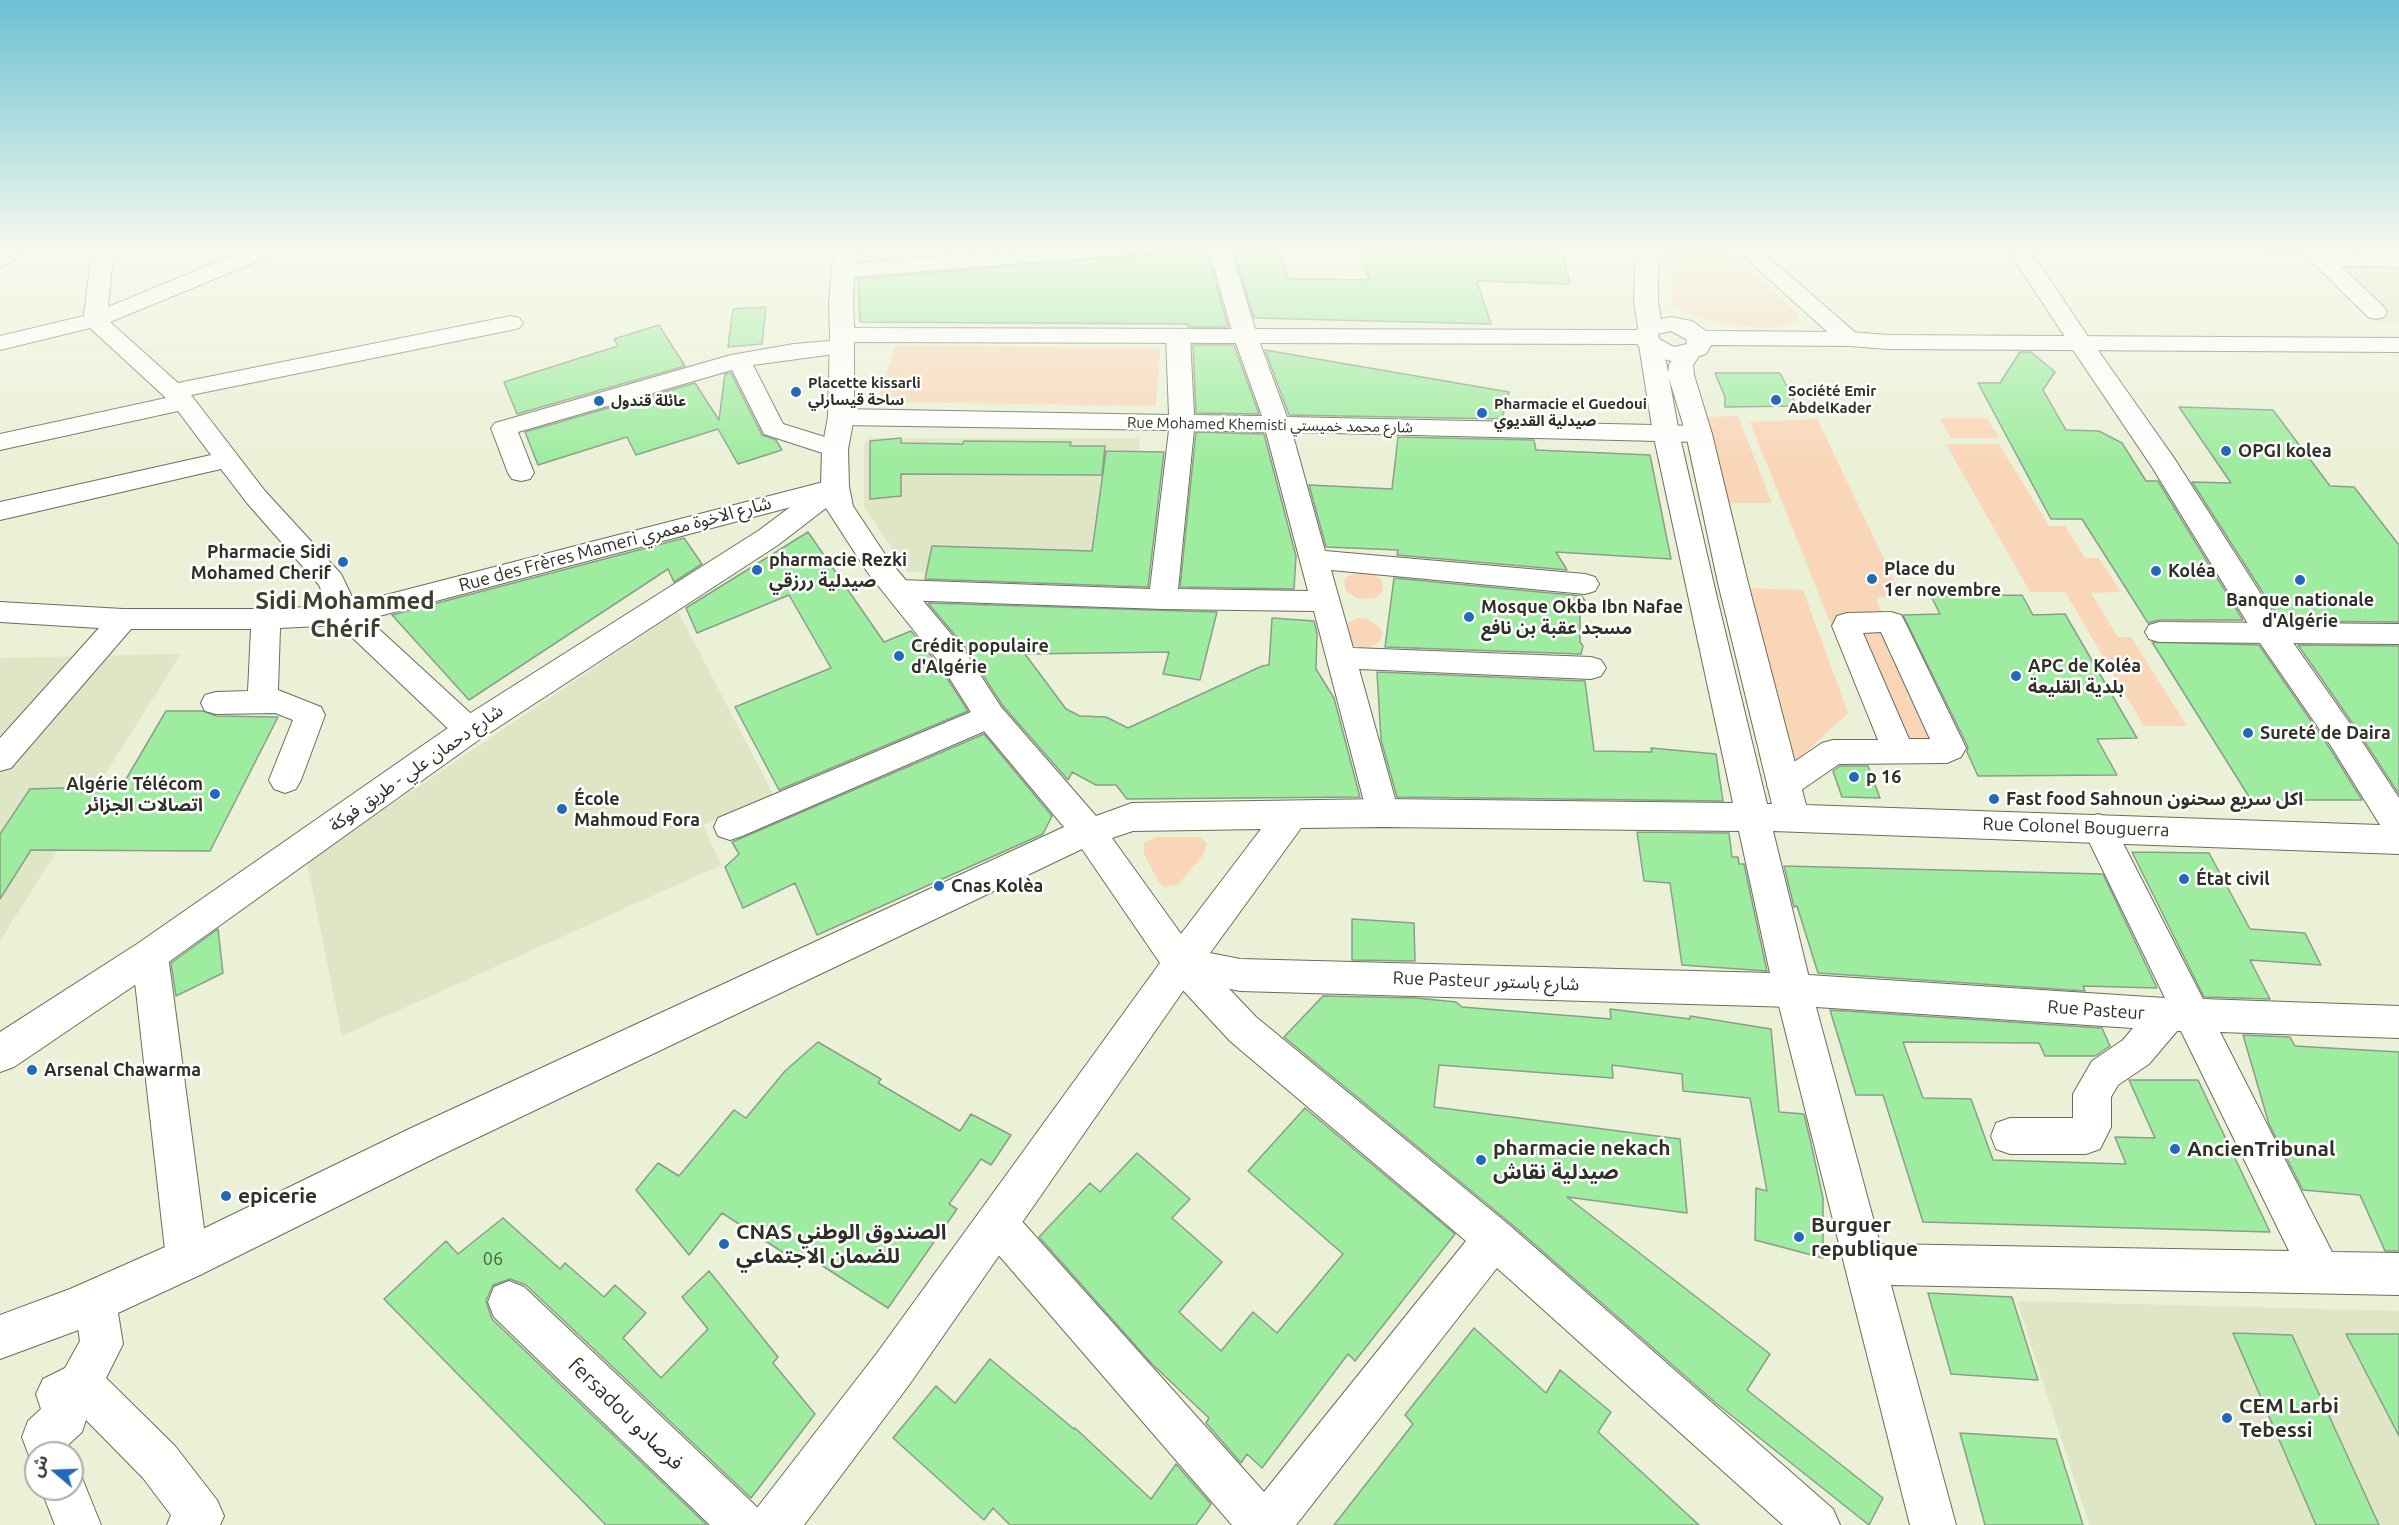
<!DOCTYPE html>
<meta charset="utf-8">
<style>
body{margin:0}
#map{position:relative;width:2399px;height:1525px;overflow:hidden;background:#ebf1d7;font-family:Ubuntu,"Noto Sans Arabic",sans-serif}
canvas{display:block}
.north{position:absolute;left:24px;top:1441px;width:60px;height:60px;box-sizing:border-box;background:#fff;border:2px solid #acada9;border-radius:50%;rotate:289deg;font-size:16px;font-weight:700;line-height:24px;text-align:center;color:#2f3127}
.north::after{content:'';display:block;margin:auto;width:21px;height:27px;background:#2369b9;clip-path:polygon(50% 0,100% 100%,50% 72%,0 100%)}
</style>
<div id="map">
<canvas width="2399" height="1525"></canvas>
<div class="north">ش</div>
</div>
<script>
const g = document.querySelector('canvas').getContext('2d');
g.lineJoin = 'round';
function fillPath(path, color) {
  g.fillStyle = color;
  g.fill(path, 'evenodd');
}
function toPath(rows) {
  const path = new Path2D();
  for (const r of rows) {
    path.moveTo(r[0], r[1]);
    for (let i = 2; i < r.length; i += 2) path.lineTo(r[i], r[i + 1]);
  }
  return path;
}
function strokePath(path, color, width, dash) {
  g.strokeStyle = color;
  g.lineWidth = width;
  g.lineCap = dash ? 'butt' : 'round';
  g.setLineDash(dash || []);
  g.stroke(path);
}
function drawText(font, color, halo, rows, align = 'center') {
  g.font = font + ' Ubuntu,"Noto Sans Arabic",sans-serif';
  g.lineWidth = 5;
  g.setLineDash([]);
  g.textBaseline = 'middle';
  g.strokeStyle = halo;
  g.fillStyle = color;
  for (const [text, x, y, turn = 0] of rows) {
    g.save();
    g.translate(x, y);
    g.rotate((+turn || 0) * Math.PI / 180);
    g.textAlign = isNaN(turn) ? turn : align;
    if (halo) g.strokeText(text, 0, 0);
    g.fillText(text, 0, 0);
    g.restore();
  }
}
fillPath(toPath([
 [2314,247,2399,247,2399,323,2374,322,2308,256,2317,251],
 [869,438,1140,438,1126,579,908,572,864,507,864,443],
 [678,611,773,794,703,825,721,865,342,1036,307,862],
 [181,654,0,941,0,658],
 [2017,1301,2399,1311,2399,1525,2089,1525]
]), '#dfe6c5');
fillPath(toPath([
 [1669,247,1722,247,1798,313,1797,321,1775,328,1742,326,1711,322,1680,309,1671,301],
 [895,345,1160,348,1156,406,878,402],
 [1738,416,1772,503,1723,503,1704,417],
 [1939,418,1987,418,1999,438,1951,438],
 [1817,419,1898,588,1894,595,1878,598,1877,602,1942,740,1879,745,1750,422],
 [1946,444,1999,444,2049,526,2065,526,2085,558,2099,558,2121,592,2091,593,2118,637,2131,637,2187,726,2144,726,2065,592,2030,592],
 [1361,571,1369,572,1381,579,1383,590,1380,595,1374,598,1358,599,1346,591,1344,581,1348,576],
 [1744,588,1803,590,1848,713,1794,763],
 [1359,618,1367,619,1379,627,1383,632,1379,643,1365,648,1349,644,1345,624],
 [1156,837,1199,837,1207,843,1204,854,1178,885,1163,887,1158,881,1144,854,1144,843]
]), '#f9d6b8');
const building = toPath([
 [1156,247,1206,247,1228,327,1188,327,1188,324,860,322,858,279,1143,255,1151,254,1156,247],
 [1279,247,1288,279,1370,280,1356,247,1561,247,1570,284,1477,281,1491,324,1254,318,1233,248,1279,247],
 [766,307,762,344,728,347,733,309,766,307],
 [659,325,685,366,517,414,504,382,618,346,614,339,659,325],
 [1193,345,1234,345,1259,414,1196,413,1193,345],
 [1265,350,1509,392,1502,419,1289,415,1265,350],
 [2020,352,2031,352,2055,372,2043,390,2066,430,2099,431,2122,443,2146,481,2158,481,2243,620,2159,620,2148,623,2082,519,2051,519,1978,383,2000,383,2020,352],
 [731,373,762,435,776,440,782,450,738,464,718,429,636,455,627,437,538,465,525,432,695,383,719,420,725,374,731,373],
 [1715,373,1780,373,1797,406,1725,407,1725,397,1715,373],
 [2179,407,2273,410,2330,486,2354,487,2399,545,2399,622,2281,621,2192,482,2231,483,2179,407],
 [1196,432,1264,434,1296,556,1294,589,1180,587,1196,432],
 [1398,437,1534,440,1536,450,1650,455,1671,559,1556,552,1567,570,1397,555,1398,550,1326,547,1309,485,1392,489,1398,437],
 [901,438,901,443,963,444,964,441,1071,442,1070,446,1105,446,1102,475,901,474,901,496,870,499,870,441,901,438],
 [1106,451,1164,452,1148,587,925,579,932,546,1092,551,1106,451],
 [808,532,884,642,911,631,938,664,968,711,779,790,735,707,831,668,789,595,697,633,686,608,808,532],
 [684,538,702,564,674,582,668,569,469,700,392,615,684,538],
 [1394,578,1582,596,1585,601,1580,605,1580,642,1583,646,1581,654,1385,647,1394,578],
 [2022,595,2033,615,2065,614,2137,738,2097,739,2117,775,1978,776,1967,752,1968,747,1903,615,1940,614,1931,596,2022,595],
 [928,603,1217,612,1200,680,1163,674,1169,652,1025,654,1066,709,1080,716,1106,717,1128,728,1262,666,1269,665,1272,618,1314,621,1317,633,1316,669,1334,698,1360,797,1127,799,1116,785,1096,785,1072,772,1068,780,1003,706,964,646,928,603],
 [2152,642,2259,645,2329,747,2362,800,2251,800,2152,642],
 [2298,645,2399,646,2399,794,2355,727,2298,645],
 [1377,672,1585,681,1594,751,1652,752,1651,748,1716,754,1723,801,1397,797,1381,740,1377,672],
 [166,711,203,711,216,716,278,717,210,851,31,850,0,899,0,834,30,789,122,786,166,711],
 [984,734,1052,816,1043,834,817,935,795,883,743,908,725,867,739,854,732,842,984,734],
 [1840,766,1868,766,1880,798,1842,797,1833,771,1840,766],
 [1637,832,1729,833,1732,857,1738,857,1739,864,1744,864,1767,971,1682,965,1670,883,1644,881,1637,832],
 [2132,852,2209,853,2250,929,2305,933,2321,965,2250,960,2270,999,2204,997,2132,852],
 [1784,866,2103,874,2157,988,2083,986,2085,991,1818,973,1797,906,1794,907,1784,866],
 [1352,919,1414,923,1415,961,1352,960,1352,919],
 [218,929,223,973,176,996,171,963,218,929],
 [1323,996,1416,998,1456,1002,1462,1007,1611,1019,1610,1009,1690,1019,1690,1016,1771,1029,1779,1112,1804,1114,1810,1139,1823,1198,1823,1258,1755,1240,1756,1188,1767,1191,1750,1098,1683,1091,1682,1074,1612,1065,1613,1078,1439,1065,1434,1107,1680,1139,1687,1213,1567,1197,1770,1354,1747,1390,1883,1498,1869,1525,1717,1404,1509,1222,1284,1037,1323,996],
 [1830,1010,2102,1028,2110,1046,2095,1056,2045,1056,2039,1043,1903,1042,1923,1098,1971,1099,1993,1160,2126,1164,2115,1137,2155,1138,2129,1080,2198,1080,2270,1232,1923,1222,1883,1095,1856,1095,1830,1010],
 [2243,1035,2290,1037,2295,1046,2399,1052,2399,1251,2385,1251,2360,1195,2303,1190,2269,1124,2243,1035],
 [818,1042,881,1079,878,1083,960,1131,971,1114,1011,1135,991,1165,981,1159,949,1204,957,1209,888,1308,807,1256,801,1264,722,1213,689,1255,636,1190,658,1163,679,1176,734,1110,746,1118,785,1071,818,1042],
 [1305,1108,1455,1234,1355,1361,1348,1354,1262,1468,1247,1454,1241,1463,1206,1423,1209,1418,1152,1364,1039,1237,1090,1183,1100,1192,1137,1153,1190,1199,1172,1218,1222,1262,1179,1312,1221,1351,1253,1312,1277,1333,1343,1254,1248,1171,1305,1108],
 [503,1218,560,1269,565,1263,604,1297,615,1285,646,1313,623,1338,661,1378,708,1329,682,1297,709,1271,778,1357,773,1363,815,1414,751,1498,526,1285,510,1279,493,1285,486,1301,492,1319,707,1525,606,1525,384,1299,446,1241,458,1254,503,1218],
 [1928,1293,2012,1297,2038,1380,1951,1374,1928,1293],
 [1474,1328,1546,1393,1560,1370,1611,1412,1598,1432,1699,1525,1334,1525,1413,1424,1405,1415,1474,1328],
 [2233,1333,2292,1335,2379,1525,2316,1525,2233,1333],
 [2346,1334,2399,1334,2399,1436,2358,1357,2346,1334],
 [990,1359,1074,1429,1075,1428,1151,1499,1176,1464,1211,1504,1196,1525,1010,1525,993,1508,984,1520,893,1438,936,1386,955,1403,990,1359],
 [1960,1433,2056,1439,2083,1525,1985,1525,1960,1433]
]);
fillPath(building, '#9eec9f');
strokePath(building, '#8b9d8b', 1.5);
const street = toPath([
 [16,247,19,252,16,257,8,264,0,266,0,248,16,247],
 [99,247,121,247,112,267,108,307,253,247,283,247,280,252,110,322,178,383,511,316,519,318,523,323,519,328,511,330,191,395,265,491,341,574,355,603,835,479,844,481,848,487,844,493,368,619,480,722,484,730,480,738,469,742,458,738,339,625,280,628,278,690,321,707,325,715,301,780,296,789,285,793,274,789,269,780,293,720,275,713,216,714,205,711,201,703,205,695,216,692,248,691,251,629,131,629,11,768,0,771,0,738,99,628,0,622,0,602,123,609,266,609,328,606,319,585,247,503,221,469,0,520,0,502,211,455,178,411,0,450,0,434,166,398,90,328,0,350,0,336,84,316,90,267,99,247],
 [1061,247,1154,247,1151,252,1143,253,842,278,834,276,831,271,834,266,842,264,1061,247],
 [1208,247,1230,247,1257,335,1287,417,1699,426,1708,428,1712,434,1708,440,1699,442,1292,432,1325,551,1585,574,1595,577,1599,584,1595,591,1585,594,1331,570,1353,648,1591,657,1601,660,1606,668,1601,676,1591,679,1359,669,1399,813,1394,822,1383,826,1372,822,1367,813,1314,611,1163,609,899,600,889,597,885,590,889,583,899,580,1150,589,1169,430,841,425,832,422,829,417,832,412,841,409,1169,415,1166,336,1170,331,1178,329,1186,331,1190,336,1194,415,1262,416,1233,335,1208,247],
 [1194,430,1266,432,1308,591,1178,589,1194,430],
 [1733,247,1757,247,1857,334,1861,339,1857,344,1849,346,1841,344,1733,247],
 [2006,247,2028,247,2093,344,2089,349,2081,351,2073,349,2006,247],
 [2259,247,2302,247,2299,252,2291,253,2270,253,2262,252,2259,247],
 [2322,252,2399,253,2399,267,2341,266,2384,307,2387,312,2384,317,2376,319,2368,317,2314,264,2311,259,2314,254,2322,252],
 [841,340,849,342,853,347,849,352,753,365,783,424,844,443,848,449,844,455,835,457,764,434,732,370,518,432,534,473,530,479,521,481,512,479,508,473,491,428,495,423,731,355,794,344,841,340],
 [1891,612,1901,615,1905,622,1966,748,1961,757,1947,763,1839,764,1794,795,1783,799,1772,795,1767,786,1772,777,1822,743,1833,740,1878,740,1832,626,1837,616,1847,613,1891,612],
 [1881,632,1930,739,1909,739,1863,633,1881,632],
 [2159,622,2399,624,2399,644,2159,642,2149,639,2145,632,2149,625,2159,622],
 [990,704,1001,708,1005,716,1001,724,742,836,730,840,718,836,714,827,718,818,990,704],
 [2098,814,2110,818,2203,999,2399,1006,2399,1038,2220,1032,2332,1252,2399,1253,2399,1295,1891,1285,1956,1525,1910,1525,1775,990,1780,979,1793,974,2165,998,2082,827,2086,818,2098,814],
 [1816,1007,2133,1028,2123,1040,2092,1061,2073,1094,2073,1118,2010,1118,1996,1123,1991,1136,1996,1149,2010,1154,2086,1154,2100,1149,2111,1127,2111,1097,2118,1085,2149,1064,2177,1031,2181,1031,2289,1251,1880,1244,1816,1007],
 [150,940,162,944,168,955,208,1259,202,1274,187,1280,172,1274,166,1259,132,955,138,944,150,940],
 [1181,948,1194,952,1256,1017,1508,1224,1833,1509,1840,1525,1783,1525,1497,1268,1296,1525,1232,1525,983,1237,977,1223,983,1209,997,1203,1011,1209,1264,1492,1466,1241,1230,1041,1168,974,1163,963,1168,952,1181,948],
 [95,1280,110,1286,116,1301,123,1344,106,1378,175,1446,217,1500,224,1516,220,1525,167,1525,171,1515,143,1478,86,1420,82,1432,69,1444,72,1453,72,1454,36,1453,36,1470,34,1469,22,1437,28,1421,41,1409,36,1394,43,1379,65,1368,80,1341,74,1301,80,1286,95,1280],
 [509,1281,524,1287,759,1509,766,1525,710,1525,494,1317,488,1302,494,1287,509,1281],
 [72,1470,80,1473,101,1525,55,1525,41,1489,72,1489,72,1470]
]);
const secondary = toPath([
 [1636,247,1658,247,1658,301,1662,328,1659,333,1650,335,1641,333,1638,328,1634,301,1636,247],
 [842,328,851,330,854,335,854,417,848,449,849,487,853,506,888,559,962,647,1001,707,1096,816,1132,803,1383,799,1733,803,1653,433,1639,345,1642,340,1651,338,1660,340,1663,345,1668,373,1669,365,1680,348,1689,346,1698,348,1701,353,1693,365,1694,375,1712,434,1748,583,1806,805,2380,825,2331,746,2258,640,2152,467,2069,344,2072,339,2081,337,2090,339,2174,458,2280,624,2353,728,2399,798,2399,854,1773,831,1812,990,1806,1002,1793,1007,1240,991,1190,981,909,1385,804,1525,750,1525,757,1508,877,1353,1160,963,1082,849,437,1157,202,1274,92,1325,0,1359,0,1315,70,1289,172,1244,409,1129,1064,827,979,725,940,663,868,573,826,508,778,545,480,739,163,966,14,1067,0,1072,0,1032,137,944,458,721,758,531,821,484,822,449,828,417,830,335,833,330,842,328],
 [1669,378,1686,434,1718,583,1772,804,1767,804,1718,602,1679,433,1669,378],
 [1383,827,1739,831,1770,973,1240,959,1210,953,1301,828,1383,827],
 [1261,829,1181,934,1112,838,1133,831,1261,829]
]);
const primary = toPath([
 [834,247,856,247,853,302,854,328,1637,330,1641,323,1671,317,1692,321,1706,331,1849,332,1889,335,2399,338,2399,352,1889,349,1849,346,1711,345,1706,354,1684,361,1671,361,1645,353,1637,344,842,342,833,340,830,335,829,302,834,247],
 [1671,331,1686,339,1687,344,1674,347,1659,339,1658,334,1671,331]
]);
strokePath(street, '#6a6f59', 2);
strokePath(secondary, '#6a6f59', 2);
strokePath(primary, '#6a6f59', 2);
fillPath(street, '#fff');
fillPath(secondary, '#fff');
fillPath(primary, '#fff');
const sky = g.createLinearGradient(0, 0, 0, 461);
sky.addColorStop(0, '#6bc2d3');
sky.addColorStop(0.54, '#f6f9ed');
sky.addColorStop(1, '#f6f9ed00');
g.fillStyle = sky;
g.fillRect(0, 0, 2399, 461);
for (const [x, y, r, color] of [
 [796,392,6,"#2369b9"],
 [1776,400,6,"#2369b9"],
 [599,401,6,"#2369b9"],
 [1482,413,6,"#2369b9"],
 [2226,451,6,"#2369b9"],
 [343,562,6,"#2369b9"],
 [757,570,6,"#2369b9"],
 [2156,571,6,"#2369b9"],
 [1872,579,6,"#2369b9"],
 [2300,580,6,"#2369b9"],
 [1469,617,6,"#2369b9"],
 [899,656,6,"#2369b9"],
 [2016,676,6,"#2369b9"],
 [2248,733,6,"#2369b9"],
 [1854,777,6,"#2369b9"],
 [215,794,6,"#2369b9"],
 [1994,799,6,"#2369b9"],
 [562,809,6,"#2369b9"],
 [2184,879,6,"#2369b9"],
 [939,886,6,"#2369b9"],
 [32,1070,6,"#2369b9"],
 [2175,1149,6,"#2369b9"],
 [1481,1160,6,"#2369b9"],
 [226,1196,6,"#2369b9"],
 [1799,1237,6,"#2369b9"],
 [724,1244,6,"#2369b9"],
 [2227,1418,6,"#2369b9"]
]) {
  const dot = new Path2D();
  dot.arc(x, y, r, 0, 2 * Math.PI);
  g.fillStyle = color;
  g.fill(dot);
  strokePath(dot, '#fff', 2);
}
drawText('bold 15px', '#2f3127', '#fff', [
 ["Placette kissarli",808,383],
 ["ساحة قيسارلي",808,400],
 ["Société Emir",1788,391],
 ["AbdelKader",1788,408],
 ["عائلة قندول",611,401],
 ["Pharmacie el Guedoui",1494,404],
 ["صيدلية القديوي",1494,421]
], 'left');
drawText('15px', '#2f3127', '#fff', [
 ["Rue Mohamed Khemisti شارع محمد خميستي",1270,425,1]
]);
drawText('bold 18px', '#2f3127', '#fff', [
 ["OPGI kolea",2238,451],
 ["Pharmacie Sidi",331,552,"right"],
 ["Mohamed Cherif",331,573,"right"],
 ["pharmacie Rezki",769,560],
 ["صيدلية ررزقي",769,581],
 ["Place du",1884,569],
 ["1er novembre",1884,590],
 ["Koléa",2168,571],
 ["Banque nationale",2300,600,"center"],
 ["d'Algérie",2300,621,"center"],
 ["Mosque Okba Ibn Nafae",1481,607],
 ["مسجد عقبة بن نافع",1481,628],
 ["Crédit populaire",911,646],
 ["d'Algérie",911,667],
 ["APC de Koléa",2028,666],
 ["بلدية القليعة",2028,687],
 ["Sureté de Daira",2260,733],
 ["p 16",1866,777],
 ["Algérie Télécom",203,784,"right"],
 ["اتصالات الجزائر",203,805,"right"],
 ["École",574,799],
 ["Mahmoud Fora",574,820],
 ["Fast food Sahnoun اكل سريع سحنون",2006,799],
 ["État civil",2196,879],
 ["Cnas Kolèa",951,886],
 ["Arsenal Chawarma",44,1070]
], 'left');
drawText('18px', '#2f3127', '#fff', [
 ["Rue des Frères Mameri شارع الاخوة معمري",615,544,-15],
 ["شارع دحمان علي - طريق فوكة",416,768,-35],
 ["Rue Colonel Bouguerra",2076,827,2],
 ["Rue Pasteur شارع باستور",1486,981,2],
 ["Rue Pasteur",2096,1010,4]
]);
drawText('18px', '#4b6045', null, [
 ["06",493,1259]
]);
drawText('bold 21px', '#2f3127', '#fff', [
 ["pharmacie nekach",1493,1148],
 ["صيدلية نقاش",1493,1172],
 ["AncienTribunal",2187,1149],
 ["epicerie",238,1196],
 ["Burguer",1811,1225],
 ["republique",1811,1249],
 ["CNAS الصندوق الوطني",736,1232],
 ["للضمان الاجتماعي",736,1256],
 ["CEM Larbi",2239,1406],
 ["Tebessi",2239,1430]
], 'left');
drawText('21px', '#2f3127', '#fff', [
 ["fersadou فرصادو",626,1414,44]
]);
drawText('bold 24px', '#3c402c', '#fff', [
 ["Sidi Mohammed",345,601],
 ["Chérif",345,629]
]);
</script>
